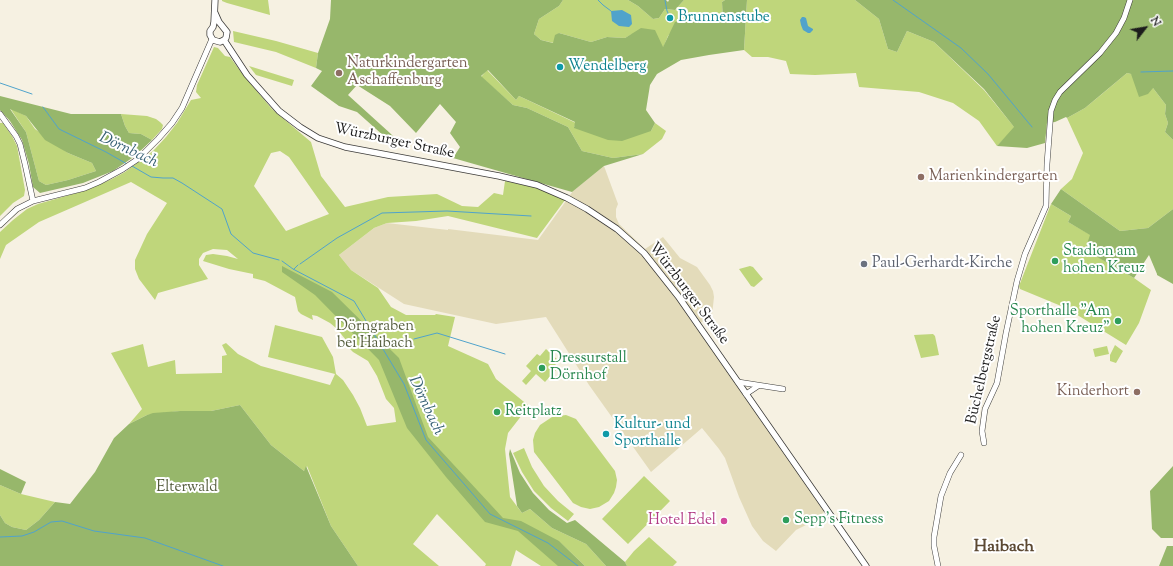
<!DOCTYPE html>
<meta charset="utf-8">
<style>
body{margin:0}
#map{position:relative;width:1173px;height:566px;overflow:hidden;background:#f6f1e2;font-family:"Sorts Mill Goudy",serif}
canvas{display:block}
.north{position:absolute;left:1125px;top:8px;width:40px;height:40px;-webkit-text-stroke:3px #fff;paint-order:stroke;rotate:59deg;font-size:11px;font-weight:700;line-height:16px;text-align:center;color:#1c1c1c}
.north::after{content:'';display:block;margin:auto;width:14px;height:18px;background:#1c1c1c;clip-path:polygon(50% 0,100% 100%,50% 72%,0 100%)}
</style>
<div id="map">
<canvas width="1173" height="566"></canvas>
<div class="north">N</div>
</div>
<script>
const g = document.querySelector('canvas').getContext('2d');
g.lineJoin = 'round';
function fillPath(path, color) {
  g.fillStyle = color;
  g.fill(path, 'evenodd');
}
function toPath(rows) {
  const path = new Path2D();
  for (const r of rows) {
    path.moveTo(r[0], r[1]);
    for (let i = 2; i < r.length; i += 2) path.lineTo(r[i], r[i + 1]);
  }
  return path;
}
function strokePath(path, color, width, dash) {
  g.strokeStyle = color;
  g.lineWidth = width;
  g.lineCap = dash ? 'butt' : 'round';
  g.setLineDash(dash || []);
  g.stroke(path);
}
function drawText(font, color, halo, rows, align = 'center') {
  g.font = font + ' "Sorts Mill Goudy",serif';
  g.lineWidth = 4;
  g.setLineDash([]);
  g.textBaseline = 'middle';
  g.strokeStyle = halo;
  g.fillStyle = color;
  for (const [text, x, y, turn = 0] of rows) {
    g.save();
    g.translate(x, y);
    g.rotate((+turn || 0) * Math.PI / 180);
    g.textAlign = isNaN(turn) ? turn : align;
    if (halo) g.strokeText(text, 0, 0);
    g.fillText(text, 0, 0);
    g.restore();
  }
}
fillPath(toPath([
 [604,166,618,204,616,209,616,217,619,224,645,249,663,237,680,258,697,267,710,285,713,291,714,297,712,315,699,324,827,510,806,525,796,530,776,551,763,541,752,526,739,497,725,458,719,449,702,428,651,472,589,385,546,317,496,324,404,304,351,270,339,255,374,228,387,223,448,230,448,229,538,240,573,191]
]), '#e3dbba');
fillPath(toPath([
 [222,0,268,0,270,15,227,3,222,1],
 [563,0,628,0,638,6,653,19,659,18,665,9,675,10,684,0,725,0,722,2,723,22,681,20,668,36,663,48,632,34,625,38,607,37,591,42,559,33,554,43,541,40,534,34,539,19,559,6],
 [747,0,855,0,879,19,888,49,897,52,907,31,934,42,984,90,1015,128,997,146,979,121,953,103,919,92,859,87,856,73,815,75,790,74,786,61,768,57,752,57,744,50],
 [233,31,276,41,318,53,316,68,276,52,234,42],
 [214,47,218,48,225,56,230,57,244,76,272,109,311,142,321,176,345,207,388,197,437,194,462,206,478,207,494,193,503,195,505,181,537,188,565,200,537,238,448,216,416,221,387,223,374,228,339,255,351,270,378,288,391,307,406,315,435,315,436,314,455,317,448,346,488,364,496,379,529,406,508,433,505,449,510,497,522,513,530,509,552,528,586,544,606,566,585,566,559,541,583,566,541,566,516,550,511,566,485,566,486,564,437,514,413,544,439,566,358,566,331,526,307,466,304,471,271,445,240,405,211,411,180,411,147,415,129,424,142,409,111,353,143,344,148,367,175,360,176,374,222,373,222,356,227,355,222,345,226,343,238,354,261,366,330,385,335,374,268,357,275,325,322,337,333,357,336,374,343,380,353,395,360,408,367,426,396,422,394,408,386,399,377,376,368,361,353,352,349,348,346,340,336,328,330,323,317,316,312,315,313,320,301,314,298,311,295,297,265,281,253,278,253,274,229,269,203,261,206,255,213,254,227,256,238,259,227,250,213,249,203,253,199,259,199,265,208,279,158,293,155,300,139,279,135,269,135,260,147,234,167,203,131,182,39,222,6,245,0,259,0,232,13,220,27,209,38,204,87,190,112,179,125,172,153,151,166,137,177,123,191,100,201,98,196,92,197,85],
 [280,151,289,157,329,214,286,231,254,186,271,153],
 [249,66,294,80,292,86,256,75],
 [487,70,516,100,519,96,576,123,574,127,651,131,655,123,666,131,662,139,643,154,613,158,582,151,568,127,527,108,513,105,481,77],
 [1127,73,1131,74,1153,88,1166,105,1165,114,1168,123,1165,132,1173,140,1173,209,1148,228,1120,231,1061,189,1072,179,1083,153,1067,118,1085,108,1102,94],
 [10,108,26,116,35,129,68,153,92,163,96,171,68,180,46,185,39,181,26,132],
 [121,114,147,116,156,119,160,122,163,125,162,129,152,140,141,134,129,133,125,126],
 [0,123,3,123,12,136,17,146,25,190,24,196,13,203,0,216],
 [1051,204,1071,216,1068,222,1091,235,1086,250,1134,278,1151,290,1139,323,1126,345,1066,308,1020,289,1019,286],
 [750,266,753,267,763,279,754,287,751,286,739,269],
 [933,334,935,336,939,355,921,358,914,335],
 [1115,345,1123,351,1116,363,1110,361,1110,355],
 [1107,346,1109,354,1095,357,1093,349],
 [546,349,559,361,553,367,556,370,545,382,536,374,526,385,522,381,531,371,526,366,537,354,540,356],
 [566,415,576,419,615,471,617,480,616,487,614,493,609,501,599,507,590,509,581,507,573,503,534,452,533,440,535,433,540,425,552,417],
 [524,448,532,467,544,486,558,501,574,514,568,521,551,508,534,491,522,472,513,453],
 [644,476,670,501,628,544,602,519],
 [0,485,21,494,55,502,39,520,26,530,12,527,5,523,0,515],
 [649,537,677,562,673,566,627,566,625,562,634,551]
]), '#bfd67b');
fillPath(toPath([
 [331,0,563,0,559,6,539,19,534,34,541,40,553,43,555,35,559,33,591,42,607,37,625,38,641,28,655,30,663,47,675,22,681,20,723,22,722,2,725,0,747,0,744,50,709,55,681,60,657,74,650,85,646,110,655,123,651,131,622,141,608,140,574,128,575,122,519,96,516,100,488,70,481,76,513,105,527,108,568,127,582,151,613,158,643,154,604,166,572,192,453,158,460,147,450,133,456,122,440,104,416,133,390,106,357,85,348,95,391,134,402,147,385,137,357,112,339,106,311,86,322,71,316,68,318,53,330,19],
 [628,0,666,0,668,2,669,0,684,0,675,10,665,9,659,18,653,19,638,6],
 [855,0,1173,0,1173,140,1165,132,1168,123,1165,114,1166,105,1153,88,1148,94,1139,97,1131,74,1127,73,1085,108,1067,118,1066,117,1055,122,1047,123,1045,143,1027,148,997,146,1014,127,984,89,934,42,907,31,897,52,888,49,879,19],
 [0,96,71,114,121,114,125,126,129,133,141,134,152,140,135,156,113,171,83,183,40,193,33,187,29,164,22,140,10,121,0,110],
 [10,109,26,116,45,140,68,153,92,163,96,171,68,180,46,185,39,181,26,132],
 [1061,189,1120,231,1148,228,1173,209,1173,284,1157,275,1157,274,1149,255,1134,278,1085,250,1090,235,1068,222,1071,216,1051,204],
 [282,266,332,292,399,358,428,437,503,518,521,521,559,541,585,566,558,566,518,531,485,522,446,477,407,428,379,360,315,295,282,272],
 [240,405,271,445,304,471,306,466,331,526,358,566,0,566,0,515,5,523,12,527,26,530,39,520,55,502,70,504,95,472,114,438,129,424,147,415,153,413,180,411,211,411],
 [510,449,520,473,533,493,549,510,567,523,575,520,625,562,627,566,606,566,586,544,552,528,530,509,522,513,517,506,509,454],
 [1173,466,1173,538,1161,538,1152,529,1150,491],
 [0,469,26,482,21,494,0,485],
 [1167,546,1173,546,1173,566,1159,566]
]), '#97b76b');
fillPath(toPath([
 [622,10,631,15,632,24,629,27,619,26,612,21,611,11],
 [802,17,804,17,806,18,808,26,813,29,813,30,810,33,808,33,803,30,801,25,800,20]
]), '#50a3cb');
strokePath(toPath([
 [598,0,603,5,611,11],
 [665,0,667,11,670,17],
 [893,0,961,48,988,74,1032,127],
 [1141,72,1173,71],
 [0,83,32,94],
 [43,107,59,129,106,152,127,164],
 [132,166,151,177,163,178,173,178,182,183,222,209,231,234,253,253,279,260],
 [282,261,293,269,354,301,404,384,426,440,490,514,548,543,578,566],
 [300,264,337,238,382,213,447,211,531,216],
 [294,269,298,265],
 [414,339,437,333,505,354],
 [383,348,407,341],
 [0,537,22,536,34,532,51,522,62,521,94,531,145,538,223,566]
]), '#50a3cb', 1);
const tertiary = toPath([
 [0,114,16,136,20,144,25,164,33,201],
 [0,225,17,209,33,201,85,188,99,182,123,169,138,159,158,139,172,123,182,108,212,39],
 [738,382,783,389],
 [746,394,758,386],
 [984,443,982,431,985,409,997,383,1006,333,1017,281,1025,254,1046,206,1047,164,1051,111,1055,100,1060,92,1100,53,1116,33,1124,18,1130,0],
 [938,566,934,546,934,537,941,496,950,473,961,455]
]);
const secondary = toPath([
 [215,0,214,22,213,27,210,31,210,35,213,40,220,42,224,40,226,38,227,32,219,22,215,13],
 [224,40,247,75,279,111,300,127,318,138,345,147,499,176,537,185,567,198,587,209,617,229,644,253,678,296,866,566]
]);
strokePath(tertiary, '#3d3c3a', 6);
strokePath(secondary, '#3d3c3a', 7);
strokePath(tertiary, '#fff', 5);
strokePath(secondary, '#fff', 5.5);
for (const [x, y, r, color] of [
 [670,18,4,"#0f9aa8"],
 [560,67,4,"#0f9aa8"],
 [339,73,4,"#8d6e63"],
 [921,177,4,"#8d6e63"],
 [1055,261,4,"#2e9e5b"],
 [864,264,4,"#6b7280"],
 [1118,321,4,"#2e9e5b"],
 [542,368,4,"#2e9e5b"],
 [1137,392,4,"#8d6e63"],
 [497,412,4,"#2e9e5b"],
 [606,434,4,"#0f9aa8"],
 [786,520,4,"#2e9e5b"],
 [724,521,4,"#d1479c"]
]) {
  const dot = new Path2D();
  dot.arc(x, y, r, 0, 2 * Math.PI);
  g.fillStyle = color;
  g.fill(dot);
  strokePath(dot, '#fff', 1.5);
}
drawText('15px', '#0d838f', '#fff', [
 ["Brunnenstube",678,18],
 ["Wendelberg",568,67],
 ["Kultur- und",614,425],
 ["Sporthalle",614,442]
], 'left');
drawText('15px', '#785e54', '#fff', [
 ["Naturkindergarten",347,64],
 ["Aschaffenburg",347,81],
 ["Marienkindergarten",929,177],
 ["Kinderhort",1129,392,"right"]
], 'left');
drawText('15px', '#1c1c1c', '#fff', [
 ["Würzburger Straße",394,142,12],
 ["Würzburger Straße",688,294,53],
 ["Büchelbergstraße",985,370,-77]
]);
drawText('15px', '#27864d', '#fff', [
 ["Stadion am",1063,252],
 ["hohen Kreuz",1063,269],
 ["Sporthalle \"Am",1110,312,"right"],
 ["hohen Kreuz\"",1110,329,"right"],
 ["Dressurstall",550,359],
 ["Dörnhof",550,376],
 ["Reitplatz",505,412],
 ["Sepp's Fitness",794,520]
], 'left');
drawText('15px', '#5b616d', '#fff', [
 ["Paul-Gerhardt-Kirche",872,264]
], 'left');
drawText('15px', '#555d3d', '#fff', [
 ["Dörngraben",375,327],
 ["bei Haibach",375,344],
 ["Elterwald",187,488]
]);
drawText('15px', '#b23c85', '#fff', [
 ["Hotel Edel",716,521]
], 'right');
drawText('italic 16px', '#366074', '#fff', [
 ["Dörnbach",128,151,25],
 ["Dörnbach",425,406,65]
]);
drawText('bold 17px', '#5c4933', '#fff', [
 ["Haibach",1004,548]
]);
</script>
